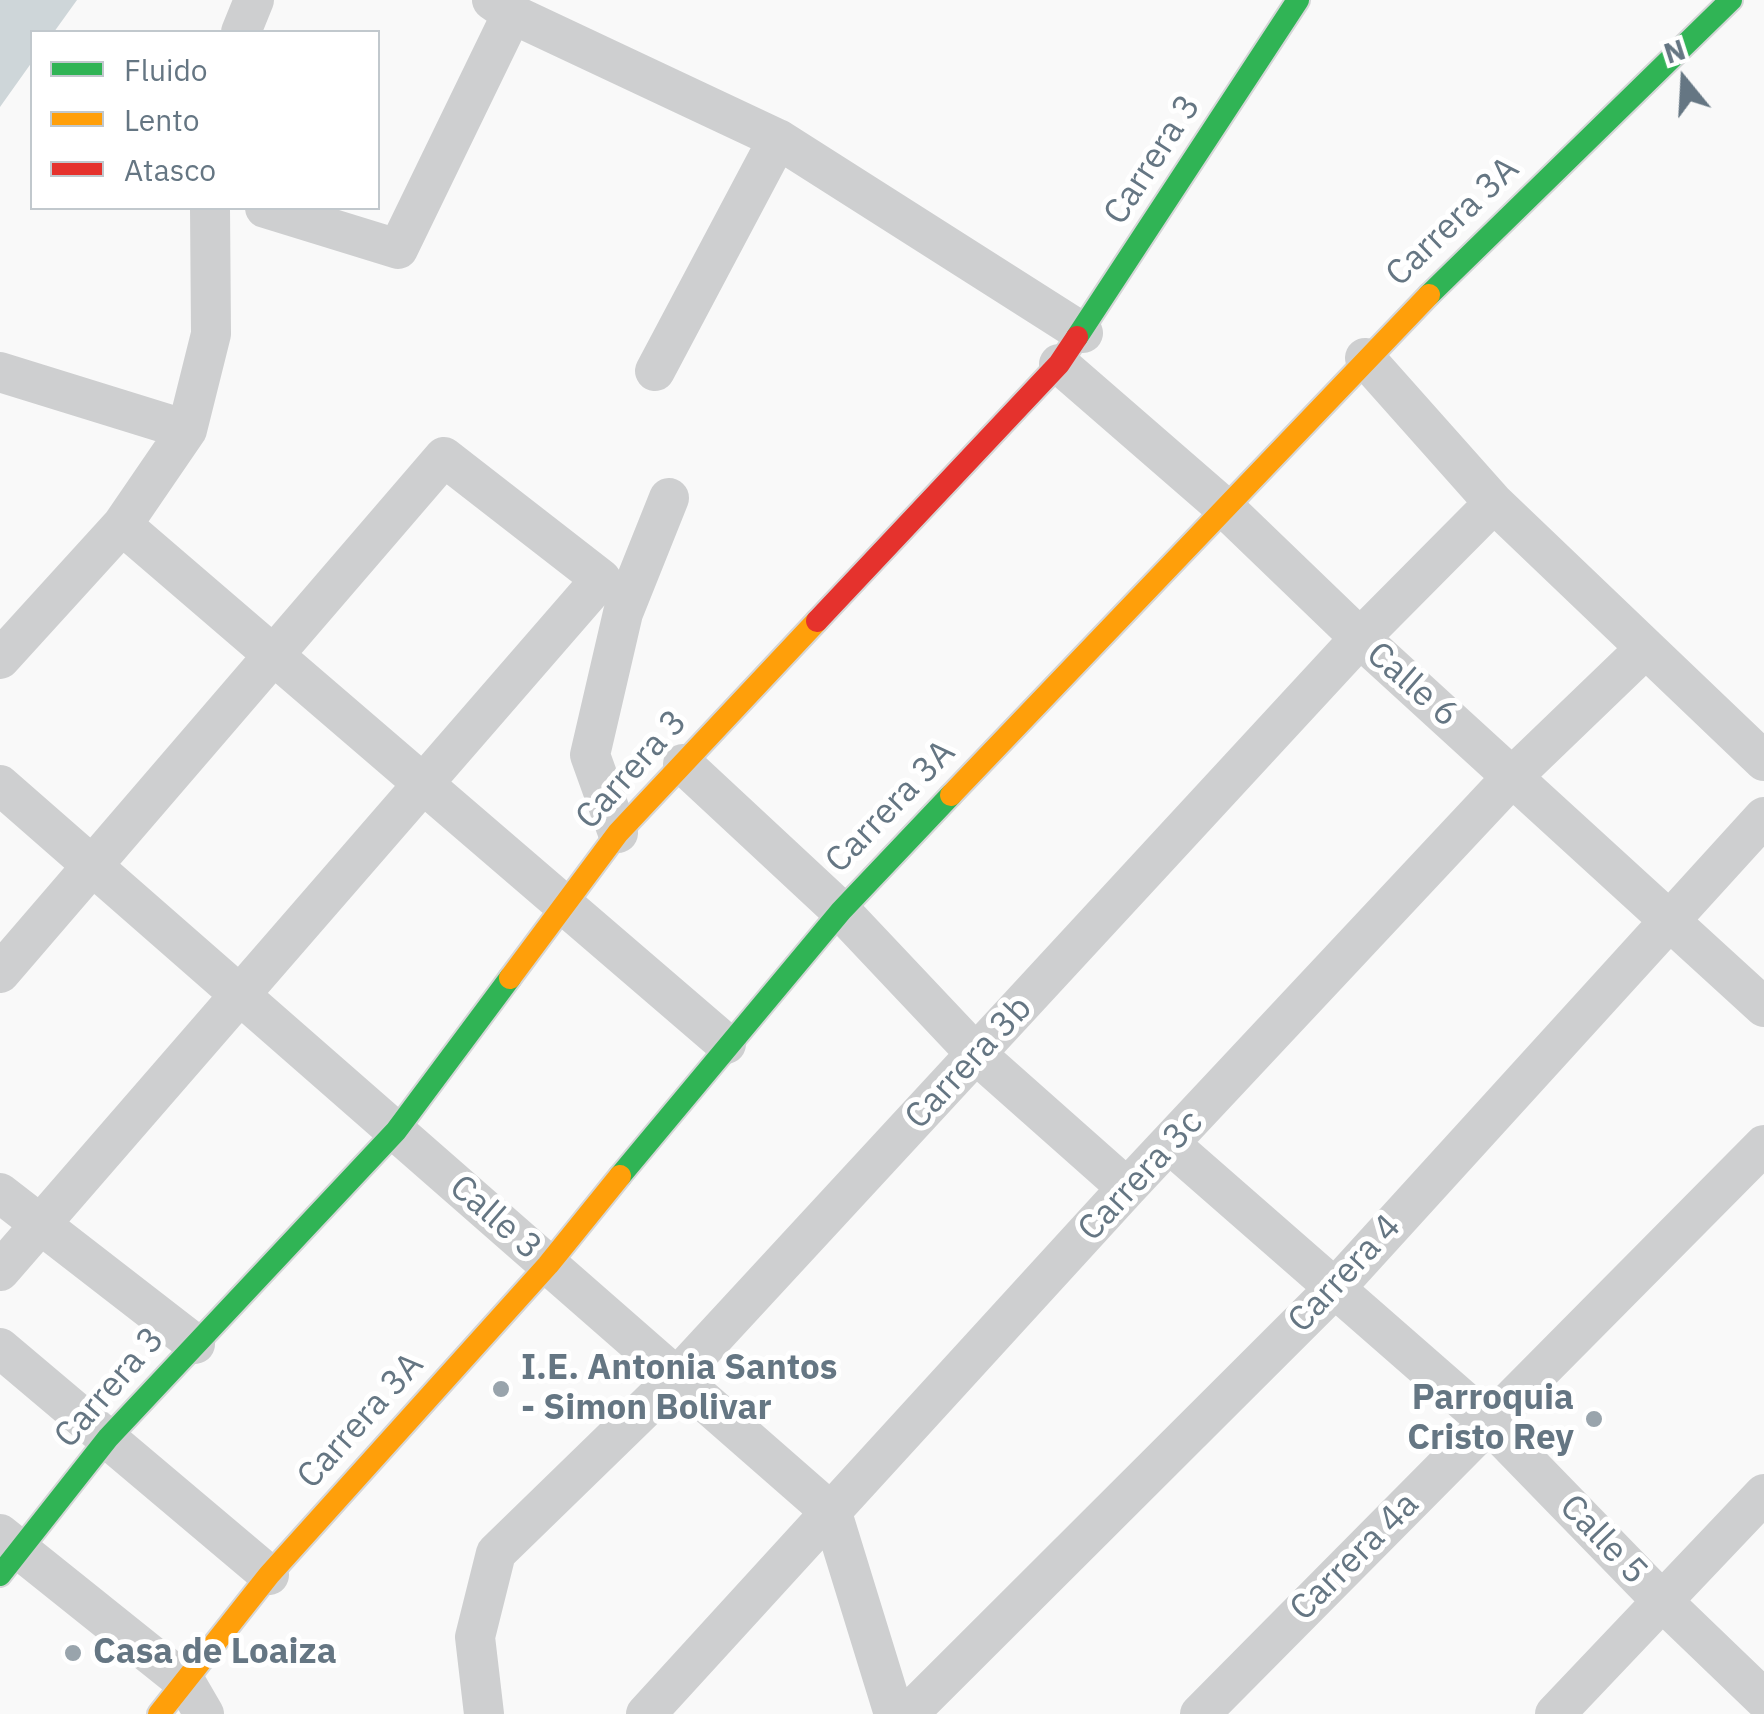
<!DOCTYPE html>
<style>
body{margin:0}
#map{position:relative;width:1764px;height:1714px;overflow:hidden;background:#f9f9f9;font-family:"IBM Plex Sans",sans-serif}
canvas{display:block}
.legend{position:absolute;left:30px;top:30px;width:350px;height:180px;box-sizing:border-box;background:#fff;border:2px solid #c1c8cd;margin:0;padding:12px 18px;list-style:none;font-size:30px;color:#657683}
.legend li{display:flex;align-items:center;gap:20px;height:50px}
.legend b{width:50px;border:2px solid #c1c8cd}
.north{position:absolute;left:1634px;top:30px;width:100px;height:100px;-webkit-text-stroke:8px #fff;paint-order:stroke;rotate:342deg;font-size:28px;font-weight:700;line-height:40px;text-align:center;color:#657683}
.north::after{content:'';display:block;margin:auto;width:35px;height:45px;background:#657683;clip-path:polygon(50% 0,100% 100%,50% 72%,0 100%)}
</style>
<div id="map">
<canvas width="1764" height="1714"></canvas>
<ul class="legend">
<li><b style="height:12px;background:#30b455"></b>Fluido</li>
<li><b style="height:12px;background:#ff9f0a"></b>Lento</li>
<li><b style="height:12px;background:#e5322d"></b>Atasco</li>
</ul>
<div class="north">N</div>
</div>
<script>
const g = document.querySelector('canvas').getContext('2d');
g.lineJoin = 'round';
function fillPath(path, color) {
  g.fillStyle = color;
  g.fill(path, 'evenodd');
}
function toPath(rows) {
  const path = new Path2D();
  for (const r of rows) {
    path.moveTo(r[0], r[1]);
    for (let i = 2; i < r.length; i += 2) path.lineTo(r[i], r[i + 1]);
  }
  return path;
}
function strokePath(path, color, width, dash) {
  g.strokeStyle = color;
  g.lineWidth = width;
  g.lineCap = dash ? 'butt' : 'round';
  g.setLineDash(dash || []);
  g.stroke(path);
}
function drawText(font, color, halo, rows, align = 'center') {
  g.font = font + ' "IBM Plex Sans",sans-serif';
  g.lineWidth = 10;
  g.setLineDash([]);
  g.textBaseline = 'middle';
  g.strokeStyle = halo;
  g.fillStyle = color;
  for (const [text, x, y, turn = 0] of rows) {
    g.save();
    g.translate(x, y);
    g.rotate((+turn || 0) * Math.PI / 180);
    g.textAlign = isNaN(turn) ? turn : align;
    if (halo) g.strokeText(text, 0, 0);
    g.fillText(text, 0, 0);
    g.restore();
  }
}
fillPath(toPath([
 [0,0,77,0,54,32,32,32,32,62,0,107]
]), '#ced6d9');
const fast = toPath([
 [1429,295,1731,0],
 [1077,337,1298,0],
 [620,1176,841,911,951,795],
 [0,1575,108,1438,396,1131,510,978]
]);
const slow = toPath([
 [951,795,1429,295],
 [510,978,618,833,817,621],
 [159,1714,269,1575,548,1265,620,1176]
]);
const jam = toPath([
 [817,621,1059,364,1077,337]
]);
strokePath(fast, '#d5d6d7', 26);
strokePath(slow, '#d5d6d7', 26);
strokePath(jam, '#d5d6d7', 26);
strokePath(toPath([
 [492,0,512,14,778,139,1083,333],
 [241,32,254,0],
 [265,208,398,249,512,14],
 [1365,358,1494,503,1764,761],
 [1059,364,1226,509,1360,638,1764,1007],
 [655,371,778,139],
 [0,372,187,430],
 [122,525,726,1044],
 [0,659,122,525,187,430,211,334,210,208],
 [683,764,841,911,977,1055,1127,1188],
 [0,785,832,1513,894,1714],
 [618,833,590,755,623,613,669,498],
 [0,973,444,457,601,579,0,1271],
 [1171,1145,1489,1423,1662,1601,1764,1699],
 [0,1193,195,1344],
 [0,1348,269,1575],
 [0,1534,186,1683,204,1714],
 [484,1714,475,1637,496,1553,677,1377,1360,638,1494,503],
 [646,1714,1127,1188,1514,775,1646,648],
 [908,1714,1337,1286,1764,817],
 [1200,1714,1764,1145],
 [1555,1714,1764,1494]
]), '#cecfd0', 40);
strokePath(fast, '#30b455', 22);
strokePath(slow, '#ff9f0a', 22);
strokePath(jam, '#e5322d', 22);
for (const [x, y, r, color] of [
 [501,1389,10,"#99a4ac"],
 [1594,1419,10,"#99a4ac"],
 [73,1653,10,"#99a4ac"]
]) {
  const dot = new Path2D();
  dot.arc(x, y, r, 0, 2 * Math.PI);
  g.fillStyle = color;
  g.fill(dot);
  strokePath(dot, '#fff', 4);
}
drawText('35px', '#657683', '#fff', [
 ["Carrera 3",1153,160,-57],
 ["Carrera 3A",1453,222,-44],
 ["Calle 6",1412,685,41],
 ["Carrera 3",632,770,-48],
 ["Carrera 3A",891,807,-46],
 ["Carrera 3b",969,1063,-47],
 ["Carrera 3c",1141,1176,-47],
 ["Calle 3",495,1218,41],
 ["Carrera 4",1345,1274,-47],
 ["Carrera 3",110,1388,-49],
 ["Carrera 3A",361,1421,-48],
 ["Calle 5",1603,1540,46],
 ["Carrera 4a",1355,1557,-45]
]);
drawText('bold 35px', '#657683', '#fff', [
 ["I.E. Antonia Santos",521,1369],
 ["- Simon Bolivar",521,1409],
 ["Parroquia",1574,1399,"right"],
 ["Cristo Rey",1574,1439,"right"],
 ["Casa de Loaiza",93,1653]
], 'left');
</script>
